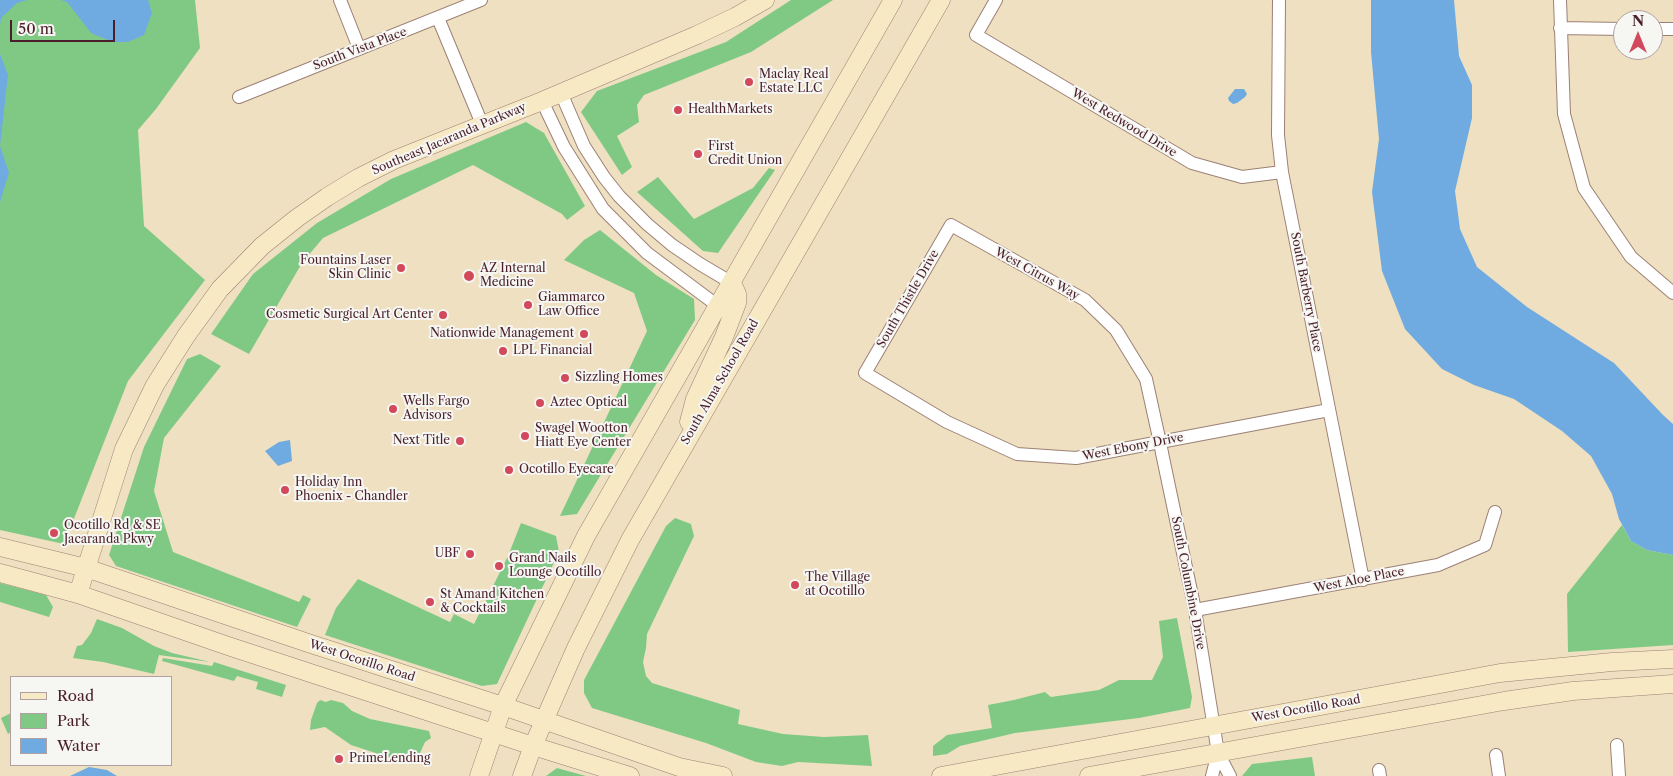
<!DOCTYPE html>
<style>
body{margin:0}
#map{position:relative;width:1673px;height:776px;overflow:hidden;background:#eee0c0;font-family:"Libre Caslon Text",serif}
canvas{display:block}
.legend{position:absolute;left:10px;top:676px;width:162px;height:90px;box-sizing:border-box;background:#f6f6f2;border:1px solid #b1a0a2;margin:0;padding:6px 9px;list-style:none;font-size:15px;color:#4a1f2b}
.legend li{display:flex;align-items:center;gap:10px;height:25px}
.legend b{width:25px;border:1px solid #b1a0a2}
.north{position:absolute;left:1613px;top:10px;width:50px;height:50px;box-sizing:border-box;background:#f6f6f2;border:1px solid #b1a0a2;border-radius:50%;rotate:0deg;font-size:14px;font-weight:700;line-height:20px;text-align:center;color:#4a1f2b}
.north::after{content:'';display:block;margin:auto;width:18px;height:22px;background:#d1495b;clip-path:polygon(50% 0,100% 100%,50% 72%,0 100%)}
.scale{position:absolute;left:10px;top:20px;width:105px;height:22px;box-sizing:border-box;border:2px solid #4a1f2b;border-top:0;padding-left:6px;font-size:15px;line-height:18px;white-space:nowrap;color:#4a1f2b;-webkit-text-stroke:4px #f6f6f2;paint-order:stroke}
</style>
<div id="map">
<canvas width="1673" height="776"></canvas>
<ul class="legend">
<li><b style="height:6px;background:#f6e9c3"></b>Road</li>
<li><b style="height:14px;background:#80c985"></b>Park</li>
<li><b style="height:14px;background:#6fabe0"></b>Water</li>
</ul>
<div class="north">N</div>
<div class="scale">50 m</div>
</div>
<script>
const g = document.querySelector('canvas').getContext('2d');
g.lineJoin = 'round';
function fillPath(path, color) {
  g.fillStyle = color;
  g.fill(path, 'evenodd');
}
function toPath(rows) {
  const path = new Path2D();
  for (const r of rows) {
    path.moveTo(r[0], r[1]);
    for (let i = 2; i < r.length; i += 2) path.lineTo(r[i], r[i + 1]);
  }
  return path;
}
function strokePath(path, color, width, dash) {
  g.strokeStyle = color;
  g.lineWidth = width;
  g.lineCap = dash ? 'butt' : 'round';
  g.setLineDash(dash || []);
  g.stroke(path);
}
function drawText(font, color, halo, rows, align = 'center') {
  g.font = font + ' "Libre Caslon Text",serif';
  g.lineWidth = 4;
  g.setLineDash([]);
  g.textBaseline = 'middle';
  g.strokeStyle = halo;
  g.fillStyle = color;
  for (const [text, x, y, turn = 0] of rows) {
    g.save();
    g.translate(x, y);
    g.rotate((+turn || 0) * Math.PI / 180);
    g.textAlign = isNaN(turn) ? turn : align;
    if (halo) g.strokeText(text, 0, 0);
    g.fillText(text, 0, 0);
    g.restore();
  }
}
fillPath(toPath([
 [0,0,195,0,200,48,156,109,138,130,144,226,205,280,128,381,64,544,0,530],
 [791,0,833,0,751,52,644,95,637,105,639,122,617,136,632,167,622,175,581,112,597,91,726,42],
 [526,122,544,133,585,206,567,220,562,214,473,165,323,238,302,263,249,354,211,334,253,274,317,223,391,179],
 [769,168,775,170,718,253,703,251,637,192,658,177,694,219,753,188],
 [600,230,656,275,694,299,695,320,577,514,560,516,647,331,634,293,564,260,584,240],
 [200,354,221,366,164,438,154,491,173,552,299,602,303,595,311,599,297,627,116,566,109,555,144,447,187,359],
 [675,518,691,524,694,536,647,634,646,648,643,662,646,676,652,683,740,710,738,724,783,734,824,737,868,735,872,766,798,762,782,766,756,762,706,743,592,708,584,693,584,680,666,526],
 [521,523,556,536,559,552,497,684,482,686,325,635,336,608,358,579,450,622,454,614,474,624,508,556],
 [1622,525,1631,541,1647,550,1673,555,1673,645,1568,652,1567,594],
 [0,583,46,595,53,607,49,617,0,602],
 [1177,618,1192,697,1190,708,1139,718,1015,733,960,746,947,754,933,756,933,746,947,735,992,728,988,705,1014,700,1045,692,1051,697,1099,690,1119,680,1152,680,1163,657,1159,621],
 [97,619,122,628,154,646,172,653,210,662,159,655,154,674,103,662,73,658,77,646,82,645,91,633],
 [163,658,212,666,214,662,286,685,282,697,256,689,258,682,237,676,234,681,162,661],
 [320,700,326,702,331,700,343,703,352,711,370,719,429,731,431,738,425,742,415,764,400,761,351,745,325,727,310,730,311,720,317,703],
 [11,713,11,732,8,734,1,718],
 [1312,757,1315,776,1242,776,1252,764],
 [557,768,586,776,546,776]
]), '#80c985');
fillPath(toPath([
 [0,0,27,0,17,3,1,18,0,26],
 [61,0,148,0,152,13,144,35,128,42,112,42,91,33,67,2],
 [1371,0,1454,0,1459,56,1472,85,1472,118,1455,191,1460,229,1477,267,1527,307,1614,363,1663,415,1673,424,1673,555,1647,550,1631,541,1619,519,1612,494,1591,456,1562,431,1514,399,1474,385,1442,369,1405,329,1382,271,1372,192,1379,139,1371,52],
 [0,54,8,75,0,146,9,173,0,202],
 [1235,89,1244,89,1247,94,1245,97,1237,103,1233,104,1229,101,1228,98],
 [290,440,292,461,278,466,265,451,279,442],
 [89,767,107,770,117,776,70,776]
]), '#6fabe0');
const street = toPath([
 [340,0,359,48],
 [996,0,976,35,1192,163,1242,177,1282,172],
 [1279,0,1278,135,1282,172,1363,580],
 [1560,0,1564,114,1584,188,1631,257,1673,293],
 [438,18,482,124],
 [1560,28,1623,29],
 [1653,29,1673,29],
 [561,93,584,146,604,177,619,196,647,224,672,245,700,264,732,283],
 [239,97,481,0],
 [542,101,564,147,603,209,647,253,718,306],
 [1195,610,1438,565,1485,545,1495,512],
 [1617,745,1619,776],
 [1496,755,1499,776],
 [1379,770,1380,776],
 [1212,776,1218,753],
 [1230,776,1218,753,1195,610,1162,453,1160,442,1157,429,1146,379,1116,330,1085,300,951,225,865,373,947,422,1017,454,1076,458,1160,442,1329,410]
]);
const secondary = toPath([
 [689,422,695,399,724,337,737,303,737,294,732,283],
 [0,547,86,568,308,643,503,706,679,767,723,776],
 [0,573,78,594,228,646,533,746,630,776],
 [78,594,124,449,155,385,186,336,220,289,262,246,297,218,327,197,358,178,394,160,542,101,697,35,735,17,765,0],
 [479,776,503,706,586,536,893,0],
 [522,776,533,746,576,648,630,540,941,0],
 [941,776,1500,673,1612,662,1673,659],
 [1089,776,1504,701,1573,691,1673,684]
]);
strokePath(street, '#9c8076', 14);
strokePath(secondary, '#9c8076', 19);
strokePath(street, '#fff', 12);
strokePath(secondary, '#f6e9c3', 18);
for (const [x, y, r, color] of [
 [749,82,5,"#d1495b"],
 [678,110,5,"#d1495b"],
 [698,154,5,"#d1495b"],
 [401,268,5,"#d1495b"],
 [469,276,6,"#d1495b"],
 [528,305,5,"#d1495b"],
 [443,315,5,"#d1495b"],
 [584,334,5,"#d1495b"],
 [503,351,5,"#d1495b"],
 [565,378,5,"#d1495b"],
 [540,403,5,"#d1495b"],
 [393,409,5,"#d1495b"],
 [525,436,5,"#d1495b"],
 [460,441,5,"#d1495b"],
 [509,470,5,"#d1495b"],
 [285,490,5,"#d1495b"],
 [54,533,5,"#d1495b"],
 [470,554,5,"#d1495b"],
 [499,566,5,"#d1495b"],
 [795,585,5,"#d1495b"],
 [430,602,5,"#d1495b"],
 [339,759,5,"#d1495b"]
]) {
  const dot = new Path2D();
  dot.arc(x, y, r, 0, 2 * Math.PI);
  g.fillStyle = color;
  g.fill(dot);
  strokePath(dot, '#f6f6f2', 2);
}
drawText('12px', '#4a1f2b', '#f6f6f2', [
 ["South Vista Place",360,49,-21],
 ["West Redwood Drive",1124,123,31],
 ["Southeast Jacaranda Parkway",449,139,-23],
 ["West Citrus Way",1037,274,29],
 ["South Barberry Place",1306,292,79],
 ["South Thistle Drive",908,299,-60],
 ["South Alma School Road",720,382,-60],
 ["West Ebony Drive",1133,447,-11],
 ["West Aloe Place",1359,580,-11],
 ["South Columbine Drive",1188,583,79],
 ["West Ocotillo Road",362,661,18],
 ["West Ocotillo Road",1306,709,-10]
]);
drawText('12px', '#4a1f2b', '#f6f6f2', [
 ["Maclay Real",759,75],
 ["Estate LLC",759,89],
 ["HealthMarkets",688,110],
 ["First",708,147],
 ["Credit Union",708,161],
 ["Fountains Laser",391,261,"right"],
 ["Skin Clinic",391,275,"right"],
 ["AZ Internal",480,269],
 ["Medicine",480,283],
 ["Giammarco",538,298],
 ["Law Office",538,312],
 ["Cosmetic Surgical Art Center",433,315,"right"],
 ["Nationwide Management",574,334,"right"],
 ["LPL Financial",513,351],
 ["Sizzling Homes",575,378],
 ["Wells Fargo",403,402],
 ["Advisors",403,416],
 ["Aztec Optical",550,403],
 ["Swagel Wootton",535,429],
 ["Hiatt Eye Center",535,443],
 ["Next Title",450,441,"right"],
 ["Ocotillo Eyecare",519,470],
 ["Holiday Inn",295,483],
 ["Phoenix - Chandler",295,497],
 ["Ocotillo Rd & SE",64,526],
 ["Jacaranda Pkwy",64,540],
 ["UBF",460,554,"right"],
 ["Grand Nails",509,559],
 ["Lounge Ocotillo",509,573],
 ["The Village",805,578],
 ["at Ocotillo",805,592],
 ["St Amand Kitchen",440,595],
 ["& Cocktails",440,609],
 ["PrimeLending",349,759]
], 'left');
</script>
